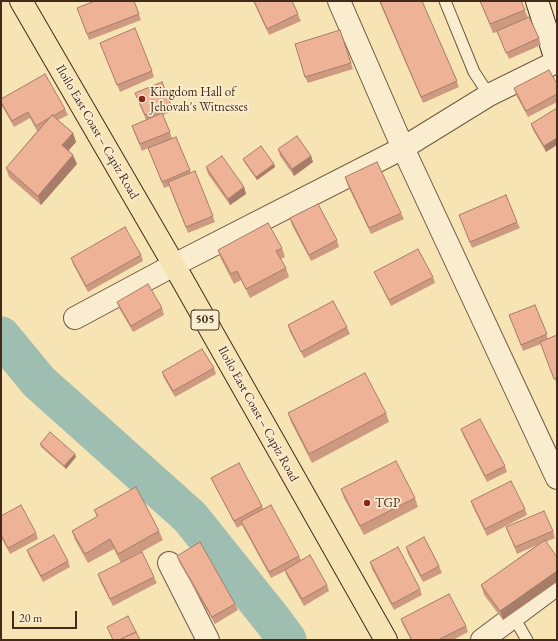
<!DOCTYPE html>
<meta charset="utf-8">
<style>
body{margin:0}
#map{position:relative;width:558px;height:641px;overflow:hidden;background:#f7e4b5;font-family:"EB Garamond",serif}
canvas{display:block}
.frame{position:absolute;inset:0;border:2px solid #432a1b;pointer-events:none}
.scale{position:absolute;left:12px;top:611px;width:65px;height:18px;box-sizing:border-box;border:2px solid #432a1b;border-top:0;padding-left:5px;font-size:12px;line-height:14px;white-space:nowrap;color:#432a1b;-webkit-text-stroke:3px #faedcf;paint-order:stroke}
</style>
<div id="map">
<canvas width="558" height="641"></canvas>
<div class="frame"></div>
<div class="scale">20 m</div>
</div>
<script>
const g = document.querySelector('canvas').getContext('2d');
g.lineJoin = 'round';
function toPath(rows) {
  const path = new Path2D();
  for (const r of rows) {
    path.moveTo(r[0], r[1]);
    for (let i = 2; i < r.length; i += 2) path.lineTo(r[i], r[i + 1]);
  }
  return path;
}
function strokePath(path, color, width, dash) {
  g.strokeStyle = color;
  g.lineWidth = width;
  g.lineCap = dash ? 'butt' : 'round';
  g.setLineDash(dash || []);
  g.stroke(path);
}
function fillPath(path, color) {
  g.fillStyle = color;
  g.fill(path, 'evenodd');
}
function drawText(font, color, halo, rows, align = 'center') {
  g.font = font + ' "EB Garamond",serif';
  g.lineWidth = 3.5;
  g.setLineDash([]);
  g.textBaseline = 'middle';
  g.strokeStyle = halo;
  g.fillStyle = color;
  for (const [text, x, y, turn = 0] of rows) {
    g.save();
    g.translate(x, y);
    g.rotate((+turn || 0) * Math.PI / 180);
    g.textAlign = isNaN(turn) ? turn : align;
    if (halo) g.strokeText(text, 0, 0);
    g.fillText(text, 0, 0);
    g.restore();
  }
}
strokePath(toPath([
 [1,336,39,382,190,517,274,622,287,640]
]), '#9ebeb2', 39);
const lane = toPath([
 [445,1,474,72,489,95],
 [513,616,527,640]
]);
const street = toPath([
 [339,1,403,148,557,478],
 [75,318,174,265,403,148,489,95,556,62],
 [169,563,208,640],
 [482,640,557,584]
]);
const secondary = toPath([
 [537,1,557,63]
]);
const primary = toPath([
 [21,1,174,265,386,640]
]);
strokePath(lane, '#705842', 13);
strokePath(street, '#705842', 24);
strokePath(secondary, '#432a1b', 24);
strokePath(primary, '#432a1b', 24);
strokePath(lane, '#faedcf', 11);
strokePath(street, '#faedcf', 22);
strokePath(secondary, '#faedcf', 22);
strokePath(primary, '#f7e4b5', 22);
fillPath(toPath([
 [134,1,141,20,89,40,77,8],
 [253,1,292,1,301,21,269,35],
 [379,1,422,1,459,87,423,103],
 [480,1,521,1,528,18,539,38,541,45,509,59,497,32,493,33],
 [340,30,353,69,308,83,305,77],
 [100,43,152,71,154,77,120,92],
 [557,84,557,102,528,117,516,95,514,88],
 [135,93,171,105,173,111,163,115,172,138,176,137,191,173,195,171,215,222,188,233,169,186,164,188,148,148,142,151,134,132,132,126,146,120],
 [1,99,65,109,68,115,58,120,73,133,76,142,69,150,77,164,41,205,9,177,6,168,37,131,30,118,14,127,2,106,1,104],
 [557,108,546,152,533,130,531,124],
 [278,149,311,156,313,162,294,176,280,156],
 [243,159,274,164,275,167,257,180,244,162],
 [206,167,244,187,246,194,230,205,208,174],
 [345,177,401,213,404,219,371,234,347,184],
 [290,218,337,240,339,247,311,261,292,225],
 [461,221,517,222,520,228,472,248],
 [282,248,285,257,281,259,286,268,289,277,250,298,241,280,234,284,221,259,218,250],
 [141,255,143,261,88,292,73,264,71,258],
 [374,272,433,277,435,283,391,306],
 [117,302,162,308,164,315,133,332,119,308],
 [535,305,548,339,557,335,557,385,541,344,523,351,509,315],
 [288,325,347,327,350,334,304,358,290,332],
 [214,368,216,374,175,397,164,378,162,372],
 [288,413,386,413,389,422,312,463,291,422],
 [461,429,505,466,507,472,487,482,463,435],
 [40,444,76,457,66,469,41,447],
 [211,478,262,506,263,509,299,556,301,560,327,585,329,591,304,606,287,576,285,571,271,578,242,525,237,528,214,484],
 [341,489,415,498,418,507,364,535,344,498],
 [471,501,525,509,527,515,487,536,473,507],
 [94,510,159,531,163,540,121,563,114,549,88,563,75,540,72,531,97,517],
 [1,516,36,533,38,539,10,554,1,537],
 [506,527,553,531,555,538,546,542,503,620,484,595,481,585,537,545,517,554],
 [406,547,439,566,442,573,423,582,408,554],
 [27,550,68,561,70,567,43,582,29,556],
 [177,556,235,604,238,610,215,624,179,562],
 [370,562,420,589,422,595,394,610,372,569],
 [98,574,154,577,157,583,113,606,100,581],
 [401,619,466,626,468,632,453,640,411,640,403,625]
]), '#cd9a81');
fillPath(toPath([
 [73,133,76,142,65,154,62,145],
 [557,138,557,145,546,152,544,146],
 [73,155,77,164,41,205,38,196],
 [311,156,313,162,294,176,292,169],
 [274,164,275,167,257,180,256,177],
 [244,187,246,194,230,205,228,199],
 [75,454,76,457,66,469,64,466],
 [557,571,557,582,503,620,500,611]
]), '#a77d69');
const building = toPath([
 [95,1,134,1,139,14,87,34,77,8,95,1],
 [254,1,292,1,298,14,267,29,254,1],
 [380,1,422,1,457,81,421,97,380,1],
 [480,1,521,1,525,10,490,24,480,1],
 [529,17,539,38,506,53,497,31,529,17],
 [135,28,152,71,117,85,100,43,135,28],
 [340,30,351,63,305,77,295,44,340,30],
 [549,70,557,84,557,94,526,111,514,88,549,70],
 [45,74,65,109,53,116,52,115,49,118,36,126,28,112,12,121,1,102,1,99,45,74],
 [162,82,171,105,145,115,135,93,162,82],
 [557,108,557,138,544,146,531,124,557,108],
 [162,113,170,132,140,144,132,126,162,113],
 [52,115,73,133,62,145,73,155,38,196,6,168,52,115],
 [297,136,311,156,292,169,278,149,297,136],
 [176,137,190,170,162,182,148,148,176,137],
 [261,146,274,164,256,177,243,159,261,146],
 [222,156,244,187,228,199,206,167,222,156],
 [377,162,401,213,369,228,345,177,377,162],
 [195,171,213,216,186,227,168,182,195,171],
 [506,195,517,222,470,242,459,215,506,195],
 [318,204,337,240,309,255,290,218,318,204],
 [268,223,282,248,276,251,286,268,246,289,237,271,231,274,218,250,268,223],
 [125,227,141,255,86,286,71,258,125,227],
 [418,249,433,277,389,300,374,272,418,249],
 [148,284,162,308,131,326,117,302,148,284],
 [333,301,347,327,301,352,288,325,333,301],
 [535,305,547,334,521,345,509,315,535,305],
 [557,335,557,377,554,379,540,342,557,335],
 [202,349,214,368,173,391,162,372,202,349],
 [365,373,386,413,309,454,288,413,365,373],
 [480,419,505,466,485,476,461,429,480,419],
 [50,432,75,454,64,466,40,444,50,432],
 [396,461,415,498,360,526,341,489,396,461],
 [239,463,262,506,234,521,211,478,239,463],
 [511,481,525,509,485,529,471,501,511,481],
 [136,487,159,531,118,554,110,539,85,554,72,531,98,516,94,510,136,487],
 [21,505,36,533,8,548,1,535,1,516,21,505],
 [271,505,299,556,269,572,241,521,271,505],
 [544,511,553,531,515,547,506,527,544,511],
 [54,535,68,561,41,576,27,550,54,535],
 [424,537,439,566,421,576,406,547,424,537],
 [545,540,557,557,557,571,500,611,481,585,545,540],
 [200,542,235,604,212,617,177,556,200,542],
 [398,547,420,589,392,604,370,562,398,547],
 [142,552,154,577,110,599,98,574,142,552],
 [310,555,327,585,302,599,285,570,310,555],
 [449,594,466,626,438,640,412,640,401,619,449,594],
 [128,616,136,632,119,640,113,640,107,627,128,616],
 [136,632,140,640,119,640,136,632]
]);
fillPath(building, '#eeb396');
strokePath(building, '#a77d69', 1);
for (const [x, y, r, color] of [
 [142,99,4,"#8f2418"],
 [367,503,4,"#8f2418"]
]) {
  const dot = new Path2D();
  dot.arc(x, y, r, 0, 2 * Math.PI);
  g.fillStyle = color;
  g.fill(dot);
  strokePath(dot, '#faedcf', 1.5);
}
for (const [x, y, w] of [
 [205,320,28]
]) {
  const box = new Path2D();
  box.roundRect(x - w / 2, y - 10, w, 20, 3);
  g.fillStyle = '#faedcf';
  g.fill(box);
  strokePath(box, '#432a1b', 1);
}
drawText('bold 12px', '#432a1b', null, [
 ["505",205,320]
]);
drawText('13px', '#432a1b', '#faedcf', [
 ["Kingdom Hall of",150,92],
 ["Jehovah's Witnesses",150,107],
 ["TGP",375,503]
], 'left');
drawText('13px', '#432a1b', '#faedcf', [
 ["Iloilo East Coast – Capiz Road",97,132,60],
 ["Iloilo East Coast – Capiz Road",258,414,61]
]);
</script>
